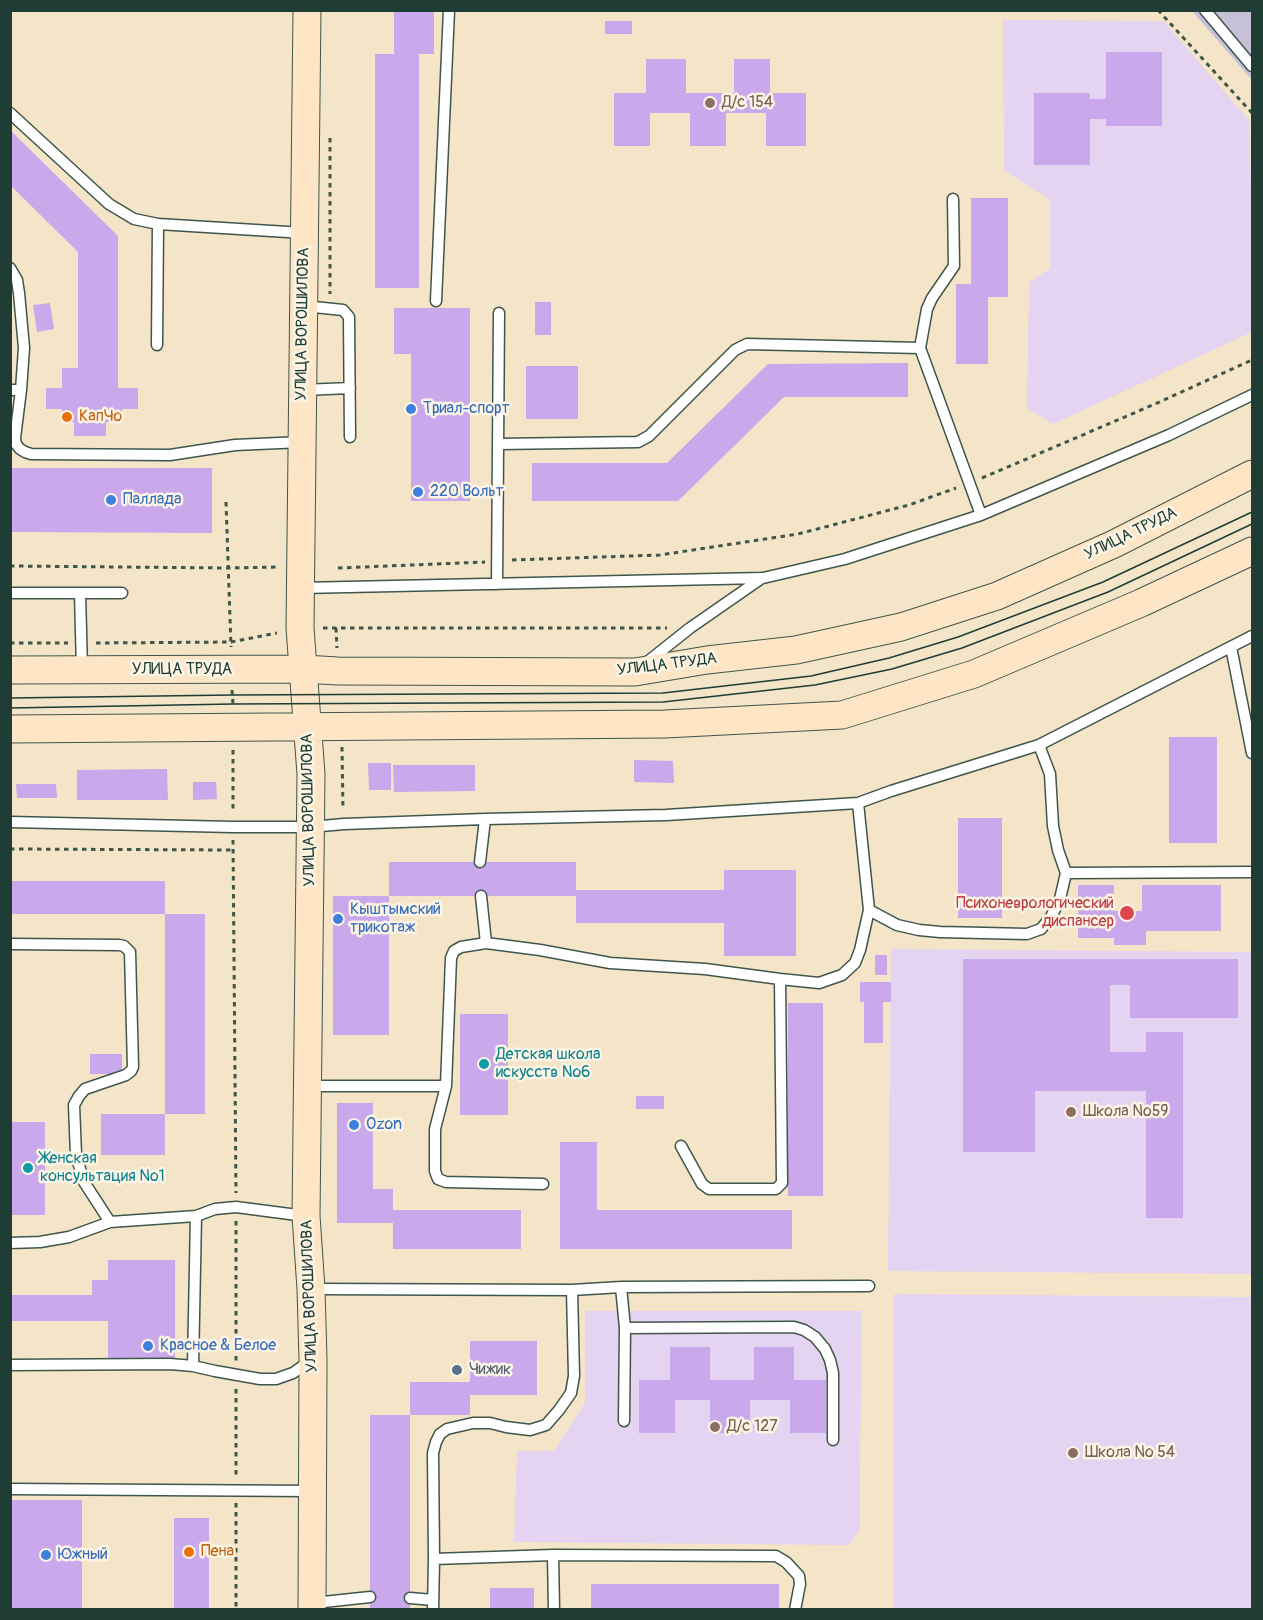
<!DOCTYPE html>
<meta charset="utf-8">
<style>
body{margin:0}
#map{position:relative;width:1263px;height:1620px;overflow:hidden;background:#f4e4c8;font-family:Pangolin,sans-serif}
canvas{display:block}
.frame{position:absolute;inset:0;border:12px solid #1f3d34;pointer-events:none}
</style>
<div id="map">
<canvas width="1263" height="1620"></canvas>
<div class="frame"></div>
</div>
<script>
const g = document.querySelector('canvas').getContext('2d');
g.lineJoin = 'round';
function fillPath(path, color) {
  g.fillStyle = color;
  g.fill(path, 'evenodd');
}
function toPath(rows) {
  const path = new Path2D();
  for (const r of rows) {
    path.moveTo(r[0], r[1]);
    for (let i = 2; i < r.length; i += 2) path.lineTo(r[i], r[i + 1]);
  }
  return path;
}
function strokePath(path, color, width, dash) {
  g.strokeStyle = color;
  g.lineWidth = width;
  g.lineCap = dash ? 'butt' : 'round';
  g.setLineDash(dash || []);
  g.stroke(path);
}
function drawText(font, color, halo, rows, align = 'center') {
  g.font = font + ' Pangolin,sans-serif';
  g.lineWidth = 5;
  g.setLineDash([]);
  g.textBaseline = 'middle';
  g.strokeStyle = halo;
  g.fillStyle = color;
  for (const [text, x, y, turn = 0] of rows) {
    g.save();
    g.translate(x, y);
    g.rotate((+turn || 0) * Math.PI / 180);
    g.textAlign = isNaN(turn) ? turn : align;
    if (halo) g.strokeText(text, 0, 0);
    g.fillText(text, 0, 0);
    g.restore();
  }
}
fillPath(toPath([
 [1003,20,1163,21,1249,120,1252,219,1252,332,1053,424,1027,408,1029,282,1050,269,1050,200,1004,170],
 [891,949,1252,952,1252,1274,888,1271],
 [894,1294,1252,1297,1252,1609,894,1609],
 [585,1311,861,1311,860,1529,849,1545,514,1542,517,1451,554,1451,585,1403]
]), '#e4d3f1');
fillPath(toPath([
 [1192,11,1252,11,1252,80]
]), '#c6c0d9');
fillPath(toPath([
 [394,10,434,10,434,54,419,54,419,288,375,288,375,54,394,54],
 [605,21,632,21,632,34,605,34],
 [1106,52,1162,52,1162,126,1106,126,1106,119,1090,119,1090,165,1034,165,1034,93,1090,93,1090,99,1106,99],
 [646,59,686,59,686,93,734,93,734,59,770,59,770,93,806,93,806,146,766,146,766,113,726,113,726,146,690,146,690,113,650,113,650,146,614,146,614,93,646,93],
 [10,130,118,236,118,388,138,388,138,409,122,409,122,422,106,422,106,436,74,436,74,422,62,422,62,409,46,409,46,388,62,388,62,368,78,368,78,252,10,185],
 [971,198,1008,198,1008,297,988,297,988,364,956,364,956,284,971,284],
 [535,302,551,302,551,335,535,335],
 [50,303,54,329,37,332,33,305],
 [394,308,470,308,470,501,411,501,411,354,394,354],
 [908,363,908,397,784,397,678,501,532,501,532,463,667,463,768,364],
 [526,366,578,366,578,419,526,419],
 [10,468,212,468,212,533,10,532],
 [1169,737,1217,737,1217,843,1169,843],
 [634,760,673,761,674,783,634,782],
 [368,763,391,763,391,790,369,790],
 [393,765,475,765,475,791,394,792],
 [167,769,168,800,77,800,77,770],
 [193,782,216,782,217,799,193,800],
 [16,784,56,784,57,798,17,798],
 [958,818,1002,818,1002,918,958,918],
 [389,862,576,862,576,890,724,890,724,870,796,870,796,956,724,956,724,923,576,923,576,896,389,896],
 [10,881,165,881,165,914,10,914],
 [1078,885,1114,885,1114,911,1142,911,1142,885,1221,885,1221,931,1146,931,1146,945,1114,945,1114,938,1078,938],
 [333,896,389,896,389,1035,333,1035],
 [165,914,205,914,205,1114,165,1114],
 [875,955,887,955,887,975,875,975],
 [963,959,1238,959,1238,1018,1130,1018,1130,985,1110,985,1110,1052,1146,1052,1146,1032,1183,1032,1183,1218,1146,1218,1146,1091,1035,1091,1035,1152,963,1152],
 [860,982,891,982,891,1002,883,1002,883,1043,864,1043,864,1002,860,1002],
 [788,1003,823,1003,823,1196,788,1196],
 [460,1014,508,1014,508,1115,460,1115],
 [90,1054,122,1054,122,1074,90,1074],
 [636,1096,664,1096,664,1109,636,1109],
 [337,1103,373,1103,373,1189,393,1189,393,1210,521,1210,521,1249,393,1249,393,1223,337,1223],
 [101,1114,165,1114,165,1155,101,1155],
 [10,1122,45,1122,45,1215,10,1215],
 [560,1142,597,1142,597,1210,792,1210,792,1249,560,1249],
 [108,1260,175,1260,175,1361,108,1361,108,1321,10,1321,10,1295,92,1295,92,1280,108,1280],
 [470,1341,537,1341,537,1395,470,1395,470,1415,410,1415,410,1610,370,1610,370,1415,410,1415,410,1382,470,1382],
 [670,1347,710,1347,710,1380,754,1380,754,1347,794,1347,794,1380,826,1380,826,1433,790,1433,790,1400,750,1400,750,1433,710,1433,710,1400,675,1400,675,1433,639,1433,639,1380,670,1380],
 [10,1500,82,1500,82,1610,10,1610],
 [174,1518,209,1518,209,1610,174,1610],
 [591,1584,779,1584,779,1610,591,1610],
 [490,1588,534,1588,534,1610,490,1610]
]), '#c9a8eb');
const lane = toPath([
 [1205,10,1252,66],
 [10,113,109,204,134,219,158,224,157,345],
 [158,224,304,233],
 [10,268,17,280,19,293,24,348,21,390,10,390],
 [436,301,449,10],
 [304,306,343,310,349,317,350,437],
 [920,348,981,515],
 [21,390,15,438,16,444,20,449,25,452,31,454,170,455,235,445,302,442],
 [303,390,350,388],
 [498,444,638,442,649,436,735,350,747,344,920,348,927,309,932,298,954,266,953,199],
 [497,584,499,313],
 [301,588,763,578,845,559,981,515,1169,435,1252,395],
 [10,593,122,593],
 [80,593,82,670],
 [1231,647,1252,753],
 [646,663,690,628,762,578],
 [10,822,233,827,310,827,344,824,485,819,666,815,858,803,891,791,1039,745,1252,636],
 [480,862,485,819],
 [1066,873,1252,872],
 [481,896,486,943],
 [869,910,897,925,919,930,940,932,1027,934,1041,929,1051,917,1060,899,1066,873,1058,850,1053,826,1050,774,1039,745],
 [10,944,119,945,124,946,130,952,133,1067,131,1071,126,1075,85,1089,79,1096,74,1105,76,1155,84,1182,110,1222],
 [308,1086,446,1086,435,1129,435,1171,438,1179,446,1182,543,1184],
 [446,1086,451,958,454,951,461,947,486,943,540,950,610,963,705,969,780,979,819,983,842,975,855,963,860,950,869,910,858,803],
 [681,1146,702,1184,709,1189,776,1189,782,1183,780,979],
 [10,1243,40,1242,69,1237,110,1222,196,1216,215,1209,236,1207,305,1216],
 [621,1287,625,1328,624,1421],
 [313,1289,572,1290,574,1376,571,1393,559,1410,546,1425,530,1430,506,1427,490,1423,473,1423,447,1429,440,1434,436,1442,433,1453,434,1559],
 [572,1290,621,1287,869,1286],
 [625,1328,794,1327,804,1330,815,1337,825,1349,830,1360,833,1373,833,1440],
 [10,1365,170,1364,193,1366,215,1371,260,1379,276,1379,293,1373,310,1361],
 [193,1366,196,1216],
 [10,1489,313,1491],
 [553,1555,554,1610],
 [410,1598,433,1600],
 [314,1603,370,1597],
 [433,1610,434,1559,553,1555,776,1556,786,1562,799,1576,800,1584,795,1610]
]);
const secondary = toPath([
 [307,10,300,628,311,774,306,1216,311,1289,313,1360,312,1610],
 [10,670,303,669,338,671,635,672,707,660,796,650,901,627,997,596,1114,544,1252,474],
 [10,729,665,724,842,715,974,674,1141,603,1252,551]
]);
strokePath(lane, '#3f564a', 13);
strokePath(secondary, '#3f564a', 29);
strokePath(toPath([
 [1158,10,1252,113],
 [330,138,330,294],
 [982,478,1155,404,1252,360],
 [226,502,231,647],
 [512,560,660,555,798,534,909,505,956,488],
 [10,566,228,568,278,567],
 [338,568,485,562],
 [323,628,667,628],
 [336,628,337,648],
 [10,643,68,643],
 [96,643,231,642,277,633],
 [232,690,233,704],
 [342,747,343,810],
 [233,750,233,812],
 [233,840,236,1193],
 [10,849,233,850],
 [236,1221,236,1361],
 [236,1389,236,1475],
 [236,1503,236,1610]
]), '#3f564a', 3, [4.5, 4.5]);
strokePath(lane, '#fff', 10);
strokePath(secondary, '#fde5c5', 27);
strokePath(toPath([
 [10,698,232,695,663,693,811,676,889,658,958,637,1103,582,1252,512],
 [10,708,233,704,663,702,815,685,892,669,962,648,1108,592,1252,524]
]), '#1f3d34', 1.5);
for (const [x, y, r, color] of [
 [710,103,6,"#8d6e63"],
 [411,409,6,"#3f7fe0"],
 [67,417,6,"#e8710a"],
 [418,492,6,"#3f7fe0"],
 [111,500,6,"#3f7fe0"],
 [1127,913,8,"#e0444e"],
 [338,919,6,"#3f7fe0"],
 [484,1064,6,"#0f9aa8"],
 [1071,1112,6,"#8d6e63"],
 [354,1125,6,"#3f7fe0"],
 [28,1168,6,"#0f9aa8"],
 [148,1346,6,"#3f7fe0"],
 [457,1370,6,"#5c6f8a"],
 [715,1427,6,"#8d6e63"],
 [1073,1453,6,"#8d6e63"],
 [189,1552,6,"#e8710a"],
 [46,1555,6,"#3f7fe0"]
]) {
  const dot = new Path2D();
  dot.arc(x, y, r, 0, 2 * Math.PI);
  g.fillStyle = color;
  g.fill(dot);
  strokePath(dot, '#fcf5e5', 2);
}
drawText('16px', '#785e54', '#fcf5e5', [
 ["Д/с 154",722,103],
 ["Школа №59",1083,1112],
 ["Д/с 127",727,1427],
 ["Школа № 54",1085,1453]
], 'left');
drawText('16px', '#1f3d34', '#fcf5e5', [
 ["УЛИЦА ВОРОШИЛОВА",303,324,-89],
 ["УЛИЦА ТРУДА",1131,534,-26],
 ["УЛИЦА ТРУДА",667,665,-7],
 ["УЛИЦА ТРУДА",182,670],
 ["УЛИЦА ВОРОШИЛОВА",309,810,-91],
 ["УЛИЦА ВОРОШИЛОВА",310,1296,-92]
]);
drawText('16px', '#366cbe', '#fcf5e5', [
 ["Триал-спорт",423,409],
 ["220 Вольт",430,492],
 ["Паллада",123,500],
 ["Кыштымский",350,910],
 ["трикотаж",350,928],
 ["Ozon",366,1125],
 ["Красное & Белое",160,1346],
 ["Южный",58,1555]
], 'left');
drawText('16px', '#c56008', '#fcf5e5', [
 ["КапЧо",79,417],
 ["Пена",201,1552]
], 'left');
drawText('16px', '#be3a42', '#fcf5e5', [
 ["Психоневрологический",1114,904],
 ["диспансер",1114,922]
], 'right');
drawText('16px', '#0d838f', '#fcf5e5', [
 ["Детская школа",496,1055],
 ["искусств №6",496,1073],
 ["Женская",40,1159],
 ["консультация №1",40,1177]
], 'left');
drawText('16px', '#4e5e75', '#fcf5e5', [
 ["Чижик",469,1370]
], 'left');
</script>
